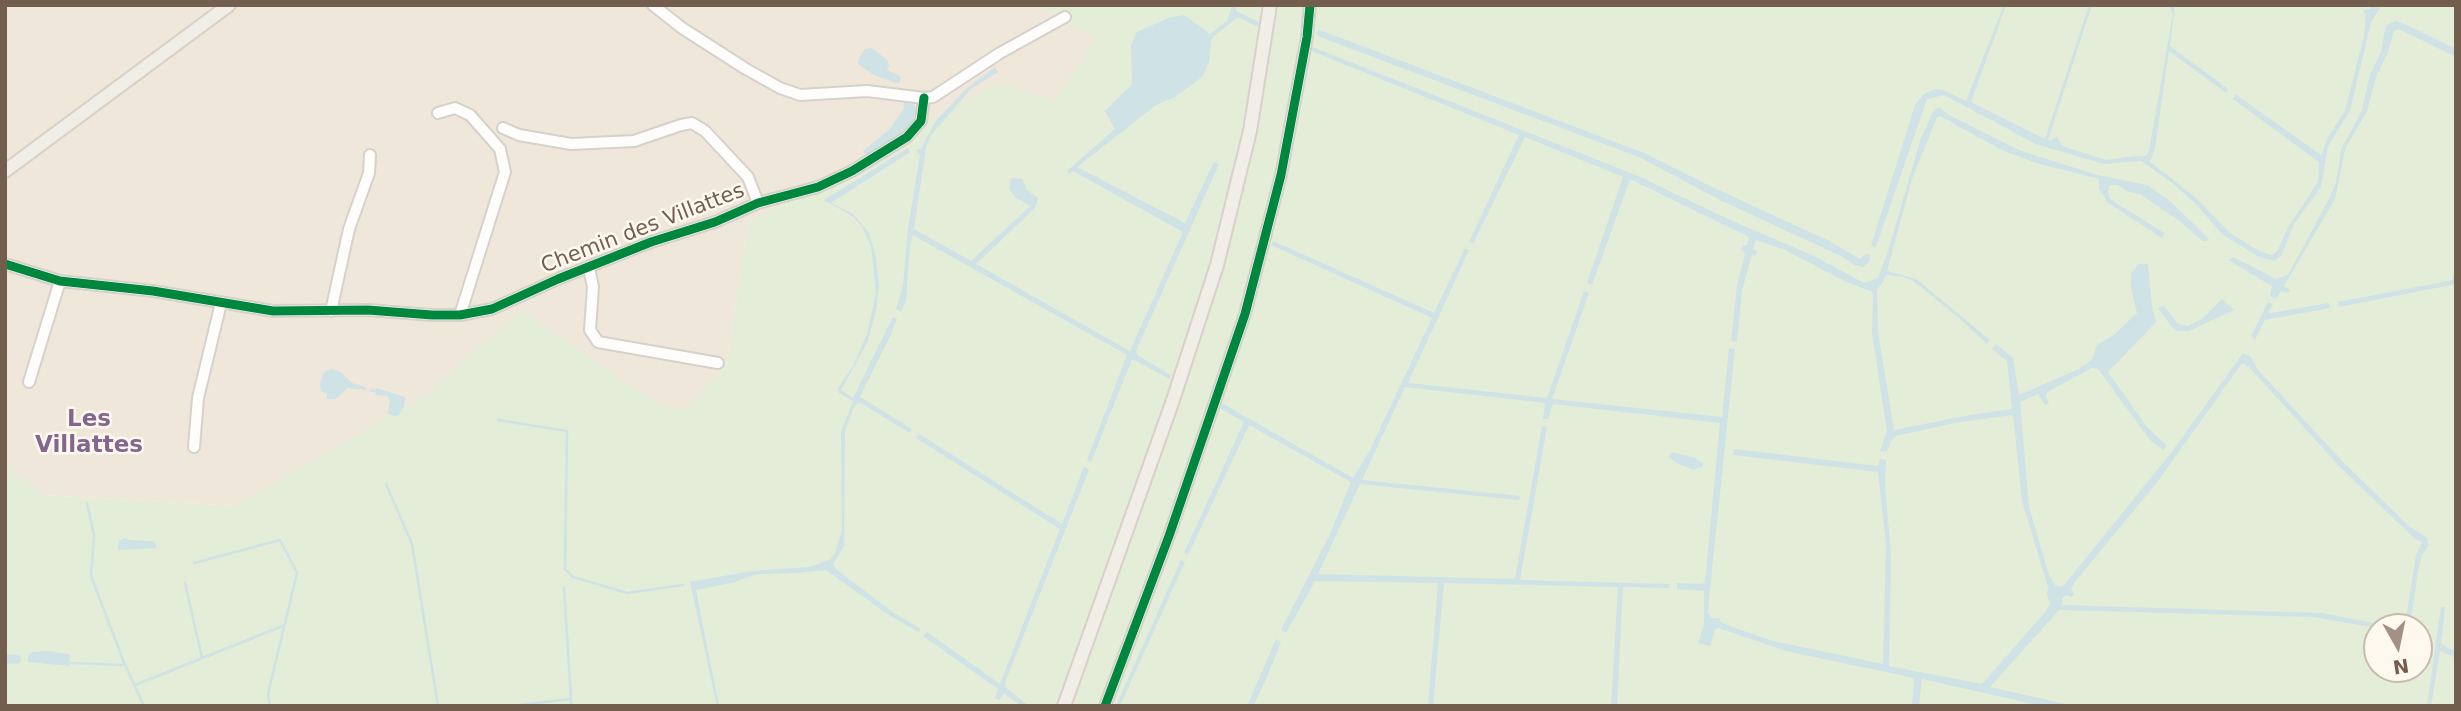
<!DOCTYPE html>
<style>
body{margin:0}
#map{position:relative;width:2461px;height:711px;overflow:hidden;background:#f7f4ec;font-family:"DejaVu Sans",sans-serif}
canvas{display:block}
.frame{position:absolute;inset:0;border:7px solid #735e4e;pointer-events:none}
.north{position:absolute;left:2363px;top:613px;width:70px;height:70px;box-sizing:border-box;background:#fef9ee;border:2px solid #c6bbae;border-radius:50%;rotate:171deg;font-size:19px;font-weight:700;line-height:28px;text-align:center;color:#735e4e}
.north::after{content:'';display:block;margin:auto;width:24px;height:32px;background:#a19285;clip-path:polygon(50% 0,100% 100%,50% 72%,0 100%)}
</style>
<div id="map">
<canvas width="2461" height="711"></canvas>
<div class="frame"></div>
<div class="north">N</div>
</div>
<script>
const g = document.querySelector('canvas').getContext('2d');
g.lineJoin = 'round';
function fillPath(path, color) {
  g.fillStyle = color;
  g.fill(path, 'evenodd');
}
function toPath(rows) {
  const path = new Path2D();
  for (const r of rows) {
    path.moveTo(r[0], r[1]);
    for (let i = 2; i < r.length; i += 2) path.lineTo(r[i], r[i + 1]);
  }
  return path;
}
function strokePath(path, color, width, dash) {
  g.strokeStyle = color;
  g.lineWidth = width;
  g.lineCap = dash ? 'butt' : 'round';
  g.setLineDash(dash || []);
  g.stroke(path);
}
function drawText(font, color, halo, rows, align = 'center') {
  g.font = font + ' "DejaVu Sans",sans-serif';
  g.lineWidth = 5;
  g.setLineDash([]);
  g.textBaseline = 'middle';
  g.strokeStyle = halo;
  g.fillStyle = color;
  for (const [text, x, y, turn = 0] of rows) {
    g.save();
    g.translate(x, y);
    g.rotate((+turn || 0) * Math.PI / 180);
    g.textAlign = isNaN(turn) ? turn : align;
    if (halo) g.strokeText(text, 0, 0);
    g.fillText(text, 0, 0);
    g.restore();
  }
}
fillPath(toPath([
 [5,5,1037,5,1096,38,1055,100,748,223,726,366,685,409,661,406,521,310,428,393,236,506,44,495,5,463]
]), '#efe7da');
fillPath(toPath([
 [1037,5,2456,5,2456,706,5,706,5,463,44,495,236,506,428,393,521,310,661,406,685,409,726,366,748,223,997,83,1055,100,1096,38],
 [2377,627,2419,627,2419,669,2377,669]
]), '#e3edd8');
fillPath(toPath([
 [1232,5,1236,5,1236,11,1259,22,1258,27,1238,17,1235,19,1211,39,1209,62,1202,77,1175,97,1156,105,1077,167,1185,223,1214,162,1219,164,1136,351,1137,355,1171,375,1170,379,1132,359,1091,462,1087,460,1127,355,913,235,910,245,906,300,901,312,896,309,903,286,908,228,920,155,917,153,917,149,921,149,935,122,967,88,995,67,998,72,971,89,931,135,926,147,914,229,971,261,1030,206,1016,198,1009,189,1011,178,1022,179,1027,190,1038,198,1035,208,976,264,1130,351,1183,232,1073,171,1070,174,1067,171,1115,129,1105,111,1132,84,1131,45,1137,32,1168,18,1184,15,1210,34,1228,20],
 [2004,5,2006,5,1971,102,2045,139,2089,5,2092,5,2048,140,2051,140,2057,136,2062,146,2106,160,2135,156,2146,156,2149,151,2173,14,2169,5,2175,5,2170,46,2228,89,2226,93,2169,51,2155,148,2150,162,2195,197,2230,233,2252,247,2272,256,2278,250,2287,229,2318,182,2319,162,2233,99,2235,94,2321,155,2328,137,2345,111,2364,36,2366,15,2363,10,2371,9,2369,5,2382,5,2371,22,2350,111,2328,146,2321,187,2294,224,2281,256,2274,261,2259,257,2222,234,2195,203,2171,182,2141,161,2104,164,2036,144,1944,95,1927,99,1878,241,1875,248,1871,246,1915,105,1924,94,1935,89,1943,90,1966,101],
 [2396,21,2407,25,2456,49,2456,57,2399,29,2394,31,2388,52,2376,77,2367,111,2345,149,2335,199,2284,286,2290,290,2288,293,2281,291,2276,299,2270,296,2272,286,2228,260,2233,257,2276,279,2288,275,2329,199,2336,183,2341,150,2362,110,2370,75,2381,52,2385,29,2387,25],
 [1320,30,1644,153,1714,188,1827,240,1860,259,1865,254,1870,255,1869,262,1863,267,1855,265,1841,256,1722,201,1641,158,1320,37,1315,32],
 [1310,46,1638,176,1730,220,1814,256,1864,283,1878,278,1888,251,1921,138,1934,110,1939,107,1947,114,2021,151,2097,175,2147,185,2170,201,2209,239,2207,241,2203,241,2178,220,2140,194,2129,192,2118,185,2110,185,2108,191,2110,199,2164,233,2162,238,2108,203,2099,189,2099,179,2036,163,2000,149,1940,116,1937,117,1912,179,1887,271,1916,279,1990,340,1987,344,1959,318,1915,282,1904,277,1886,275,1882,284,1877,289,1878,332,1894,430,1970,415,2012,409,2007,361,1992,349,1996,344,2013,358,2019,395,2079,369,2092,360,2097,345,2114,335,2137,313,2131,288,2131,274,2138,264,2148,264,2152,307,2156,322,2108,372,2147,427,2166,445,2165,448,2163,450,2150,440,2098,369,2092,368,2047,392,2046,396,2049,404,2045,405,2038,394,2020,402,2029,507,2049,575,2055,585,2062,587,2065,584,2171,453,2243,353,2251,357,2258,370,2344,463,2409,526,2427,538,2429,545,2422,555,2418,571,2410,627,2401,627,2405,625,2416,555,2422,542,2415,539,2340,467,2249,367,2242,363,2158,481,2074,583,2071,589,2074,595,2071,597,2067,595,2062,598,2062,605,2321,613,2394,627,2377,628,2313,617,2059,610,1990,687,2074,706,2042,706,1922,679,1919,706,1912,706,1914,678,1786,651,1718,628,1715,630,1710,646,1698,643,1704,625,1704,591,1677,589,1677,583,1702,584,1705,582,1720,423,1553,404,1548,419,1543,419,1545,403,1405,387,1362,480,1520,496,1519,500,1360,484,1318,574,1515,579,1542,426,1547,427,1520,580,1669,584,1669,588,1623,587,1617,706,1611,706,1618,587,1444,583,1433,706,1428,706,1438,583,1315,581,1286,633,1281,630,1331,532,1351,482,1249,425,1188,555,1184,553,1244,422,1218,407,1220,402,1353,478,1370,450,1432,318,1271,245,1273,241,1434,313,1465,248,1469,250,1408,383,1547,398,1584,291,1589,293,1552,399,1722,417,1729,348,1735,349,1709,599,1708,612,1711,618,1719,618,1721,622,1732,627,1773,641,1883,664,1886,544,1878,472,1733,455,1734,449,1878,466,1880,459,1886,460,1885,485,1891,555,1889,666,1982,684,2047,610,2050,603,2047,595,2048,587,2022,501,2013,415,1960,422,1896,436,1892,439,1886,452,1880,451,1887,431,1872,333,1873,295,1871,291,1846,282,1785,250,1756,240,1753,249,1757,252,1756,256,1752,255,1742,290,1737,342,1731,341,1737,285,1745,254,1741,249,1743,245,1747,245,1749,237,1630,179,1592,285,1587,283,1623,177,1525,137,1473,244,1469,242,1519,135,1309,50],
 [872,48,887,60,889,65,887,70,901,77,899,84,874,75,858,64,859,58,865,49],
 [904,100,915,106,917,111,913,124,867,157,863,151,889,130,904,108],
 [908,148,910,152,904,156,831,203,853,214,869,233,876,258,879,285,876,311,868,341,841,390,853,398,893,317,897,319,892,332,860,397,912,429,910,433,859,402,854,407,845,430,844,546,833,564,837,570,894,613,921,629,918,632,886,613,826,570,796,573,758,574,731,583,696,590,719,706,717,706,690,582,752,571,810,567,829,560,835,553,842,530,841,432,853,401,839,393,838,388,853,366,867,334,876,293,871,246,861,225,852,216,824,200],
 [2456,260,2456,284,2339,307,2338,302,2453,280],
 [2222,299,2234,310,2189,331,2178,331,2172,327,2158,308,2164,306,2178,324,2188,326,2202,319],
 [2268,302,2273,304,2268,312,2271,313,2329,303,2330,308,2265,320,2255,340,2251,336],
 [331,369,341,372,352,383,362,386,366,388,365,390,347,388,336,399,327,399,327,394,321,391,320,384,324,372],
 [376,388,405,397,404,407,399,415,394,416,388,413,390,401,387,396,376,395,375,392,370,392,371,389,376,390],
 [919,434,1062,524,1084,467,1089,470,1006,680,1005,687,1029,706,1021,706,1004,693,999,700,995,698,998,689,923,636,927,632,1000,684,1060,529,916,438],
 [1672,452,1696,458,1703,464,1703,466,1694,470,1677,463,1668,457],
 [125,538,130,540,154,541,157,548,118,550,118,541],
 [1181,560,1185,562,1120,706,1116,706],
 [2441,607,2445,607,2441,644,2456,652,2456,658,2440,651,2431,706,2427,706],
 [1276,639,1281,642,1267,677,1253,706,1247,706],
 [48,651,69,654,70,666,28,662,28,655,32,652]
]), '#cfe2e6');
strokePath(toPath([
 [498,420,567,431,565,569,573,577,627,593,683,585],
 [386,484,412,544,438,706],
 [87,503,94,535,91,576,125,665],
 [194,563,280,540,297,573,268,694,270,706],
 [185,583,202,658],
 [564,587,571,699],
 [71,663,125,665,144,706],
 [135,685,285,625],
 [311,706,316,706],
 [510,706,571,699,571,706]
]), '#cfe2e6', 2.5);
strokePath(toPath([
 [5,659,17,659]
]), '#cfe2e6', 9);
const minor = toPath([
 [653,5,682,28,746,69,780,88,800,95,867,91,924,98,933,97,1000,53,1065,17],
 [438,113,455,108,470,115,500,149,505,172,460,315],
 [503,128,519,135,571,144,634,141,681,125,692,123,705,131,748,177,758,203],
 [5,264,60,281,153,291,273,311,368,310,432,315,460,315,492,309,558,279,651,242,715,222,758,203,818,187,852,171,907,137,921,121,924,98],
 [589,268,593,287,590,330,598,342,718,363],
 [331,311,349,229,369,173,370,155],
 [29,382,60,281],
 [194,447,198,398,221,303],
 [1105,706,1169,536,1245,314,1281,175,1307,37,1310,5]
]);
const major = toPath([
 [5,171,229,5],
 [1064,706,1172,403,1217,265,1250,131,1270,5]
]);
strokePath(minor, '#d6d1ca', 14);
strokePath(major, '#d8d1ca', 16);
strokePath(minor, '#fefdfc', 10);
strokePath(major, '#f1eee7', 12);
strokePath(toPath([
 [5,264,60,281,153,291,273,311,368,310,432,315,460,315,492,309,558,279,651,242,715,222,758,203,818,187,852,171,907,137,921,121,924,98],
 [1105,706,1169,536,1245,314,1281,175,1307,37,1310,5]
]), '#00873e', 9);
drawText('21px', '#735e4e', '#fef9ee', [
 ["Chemin des Villattes",643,229,-21]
]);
drawText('bold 23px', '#84668e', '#fef9ee', [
 ["Les",89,420],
 ["Villattes",89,446]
]);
</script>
